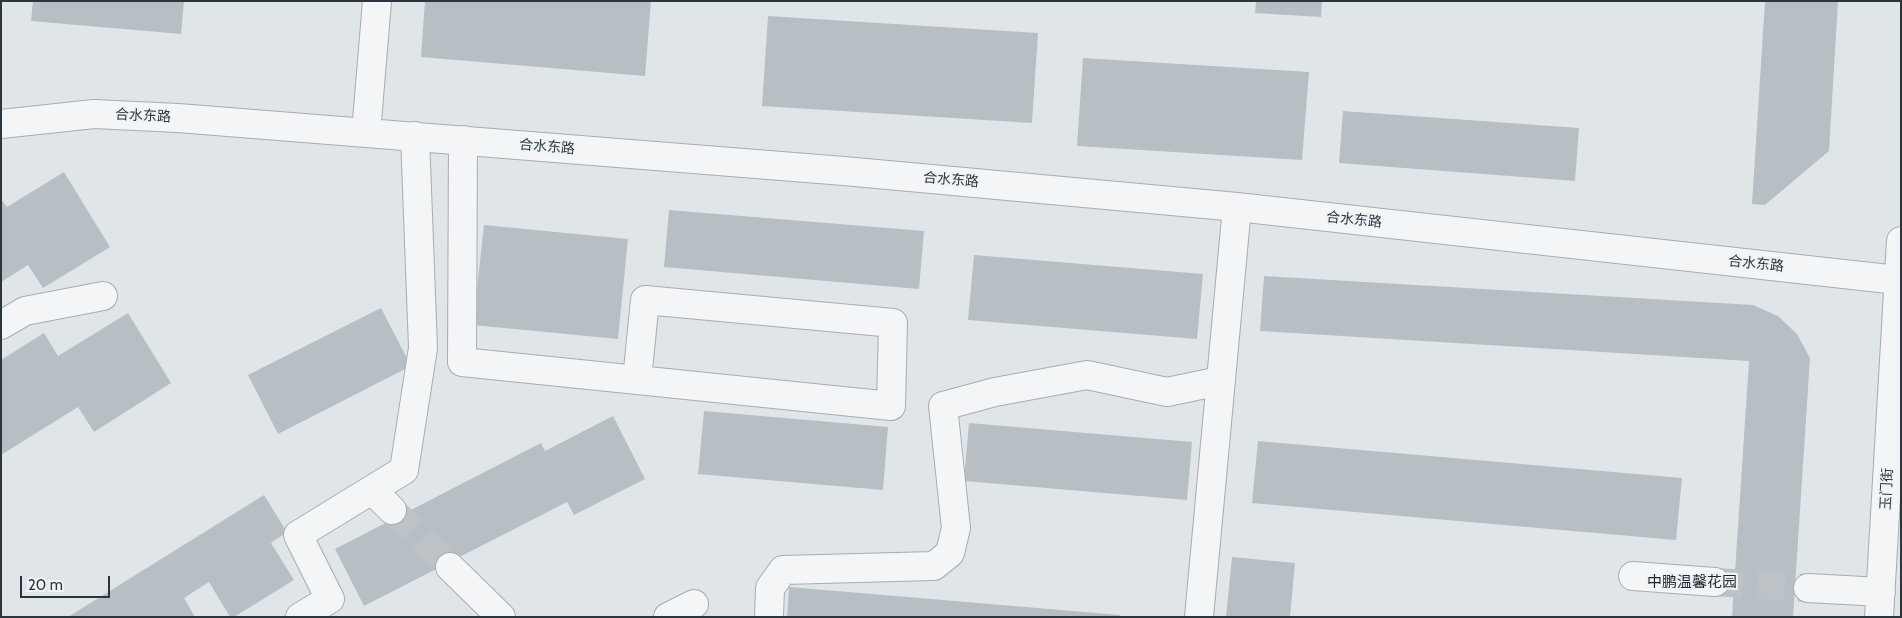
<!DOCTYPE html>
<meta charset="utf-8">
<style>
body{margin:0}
#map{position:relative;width:1902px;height:618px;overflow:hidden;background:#e0e5e8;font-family:Cabin,sans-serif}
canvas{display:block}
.frame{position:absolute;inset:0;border:2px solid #2b353e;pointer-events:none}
.scale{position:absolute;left:20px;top:576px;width:90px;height:22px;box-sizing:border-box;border:2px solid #2b353e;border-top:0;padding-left:6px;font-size:15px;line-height:18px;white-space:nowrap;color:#2b353e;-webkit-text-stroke:4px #f0f3f6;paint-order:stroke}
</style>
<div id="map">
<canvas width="1902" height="618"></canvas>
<div class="frame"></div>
<div class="scale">20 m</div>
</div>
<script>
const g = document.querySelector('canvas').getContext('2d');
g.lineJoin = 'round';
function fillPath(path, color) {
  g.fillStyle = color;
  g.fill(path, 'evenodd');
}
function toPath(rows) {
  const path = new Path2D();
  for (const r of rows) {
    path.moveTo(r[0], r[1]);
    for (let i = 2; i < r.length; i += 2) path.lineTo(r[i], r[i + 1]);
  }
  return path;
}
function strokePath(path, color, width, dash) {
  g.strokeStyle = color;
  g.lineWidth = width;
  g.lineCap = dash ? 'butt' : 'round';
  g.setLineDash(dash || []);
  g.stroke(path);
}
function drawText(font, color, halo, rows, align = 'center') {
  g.font = font + ' Cabin,"Noto Sans SC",sans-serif';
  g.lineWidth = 4.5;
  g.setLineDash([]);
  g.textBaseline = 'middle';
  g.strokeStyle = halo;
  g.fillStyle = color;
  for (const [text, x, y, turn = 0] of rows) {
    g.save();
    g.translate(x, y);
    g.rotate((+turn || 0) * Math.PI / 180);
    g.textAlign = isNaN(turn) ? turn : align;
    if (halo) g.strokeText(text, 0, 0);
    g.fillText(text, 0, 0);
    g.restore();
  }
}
fillPath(toPath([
 [33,1,184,1,181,34,31,21],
 [425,1,651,1,645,76,421,57],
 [1256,1,1322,1,1321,17,1255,13],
 [1765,1,1838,1,1829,151,1765,205,1752,204],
 [768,16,1038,33,1032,123,762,106],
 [1083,58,1309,72,1302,160,1077,146],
 [1343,111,1579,128,1575,181,1339,163],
 [64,172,110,247,43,288,28,265,1,282,1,199,7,207],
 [669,210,924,231,919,289,664,267],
 [484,225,628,239,618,339,473,325],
 [974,255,1203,274,1197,339,968,320],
 [1264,276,1753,305,1778,316,1797,334,1810,358,1793,617,1732,617,1749,361,1260,331],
 [381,308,411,366,278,434,248,375],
 [128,313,171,383,94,432,78,407,1,455,1,360,44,333,58,356],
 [704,411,888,427,883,490,698,474],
 [613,416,645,479,574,515,567,502,364,606,335,549,541,443,545,451],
 [969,423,1192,442,1187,500,964,481],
 [1258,441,1682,478,1676,540,1252,503],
 [264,495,287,532,271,543,294,580,234,617,230,617,209,582,184,598,195,617,68,617],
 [1232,557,1295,563,1290,617,1226,617],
 [789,587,1120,615,1120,617,787,617]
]), '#b8bfc4');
strokePath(toPath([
 [392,510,450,567],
 [1715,582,1808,588]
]), '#bcc2c6', 28, [28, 14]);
const minor = toPath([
 [1,124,94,114,178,118,844,171,1237,207,1898,280],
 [366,133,377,1],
 [463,140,462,362,891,406,893,323,645,300,637,380],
 [1,325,25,311,103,296],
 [372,490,392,510],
 [450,567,501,617],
 [1633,576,1715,582],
 [1808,588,1881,592],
 [300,617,330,599,298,535,404,470,423,348,415,136],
 [668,617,694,604],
 [769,617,770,588,783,570,934,566,950,553,956,528,943,406,995,392,1087,375,1167,392,1220,381],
 [1199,617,1237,207],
 [1879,617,1901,241]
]);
strokePath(minor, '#a6adb2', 30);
strokePath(minor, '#f3f5f7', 28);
drawText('14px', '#2b353e', '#f0f3f6', [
 ["合水东路",143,116,3],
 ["合水东路",547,147,5],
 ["合水东路",951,180,5],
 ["合水东路",1354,220,6],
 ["合水东路",1756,264,6],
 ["玉门街",1887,489,-87]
]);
drawText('15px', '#1d262f', '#f0f3f6', [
 ["中鹏温馨花园",1692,583]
]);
</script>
